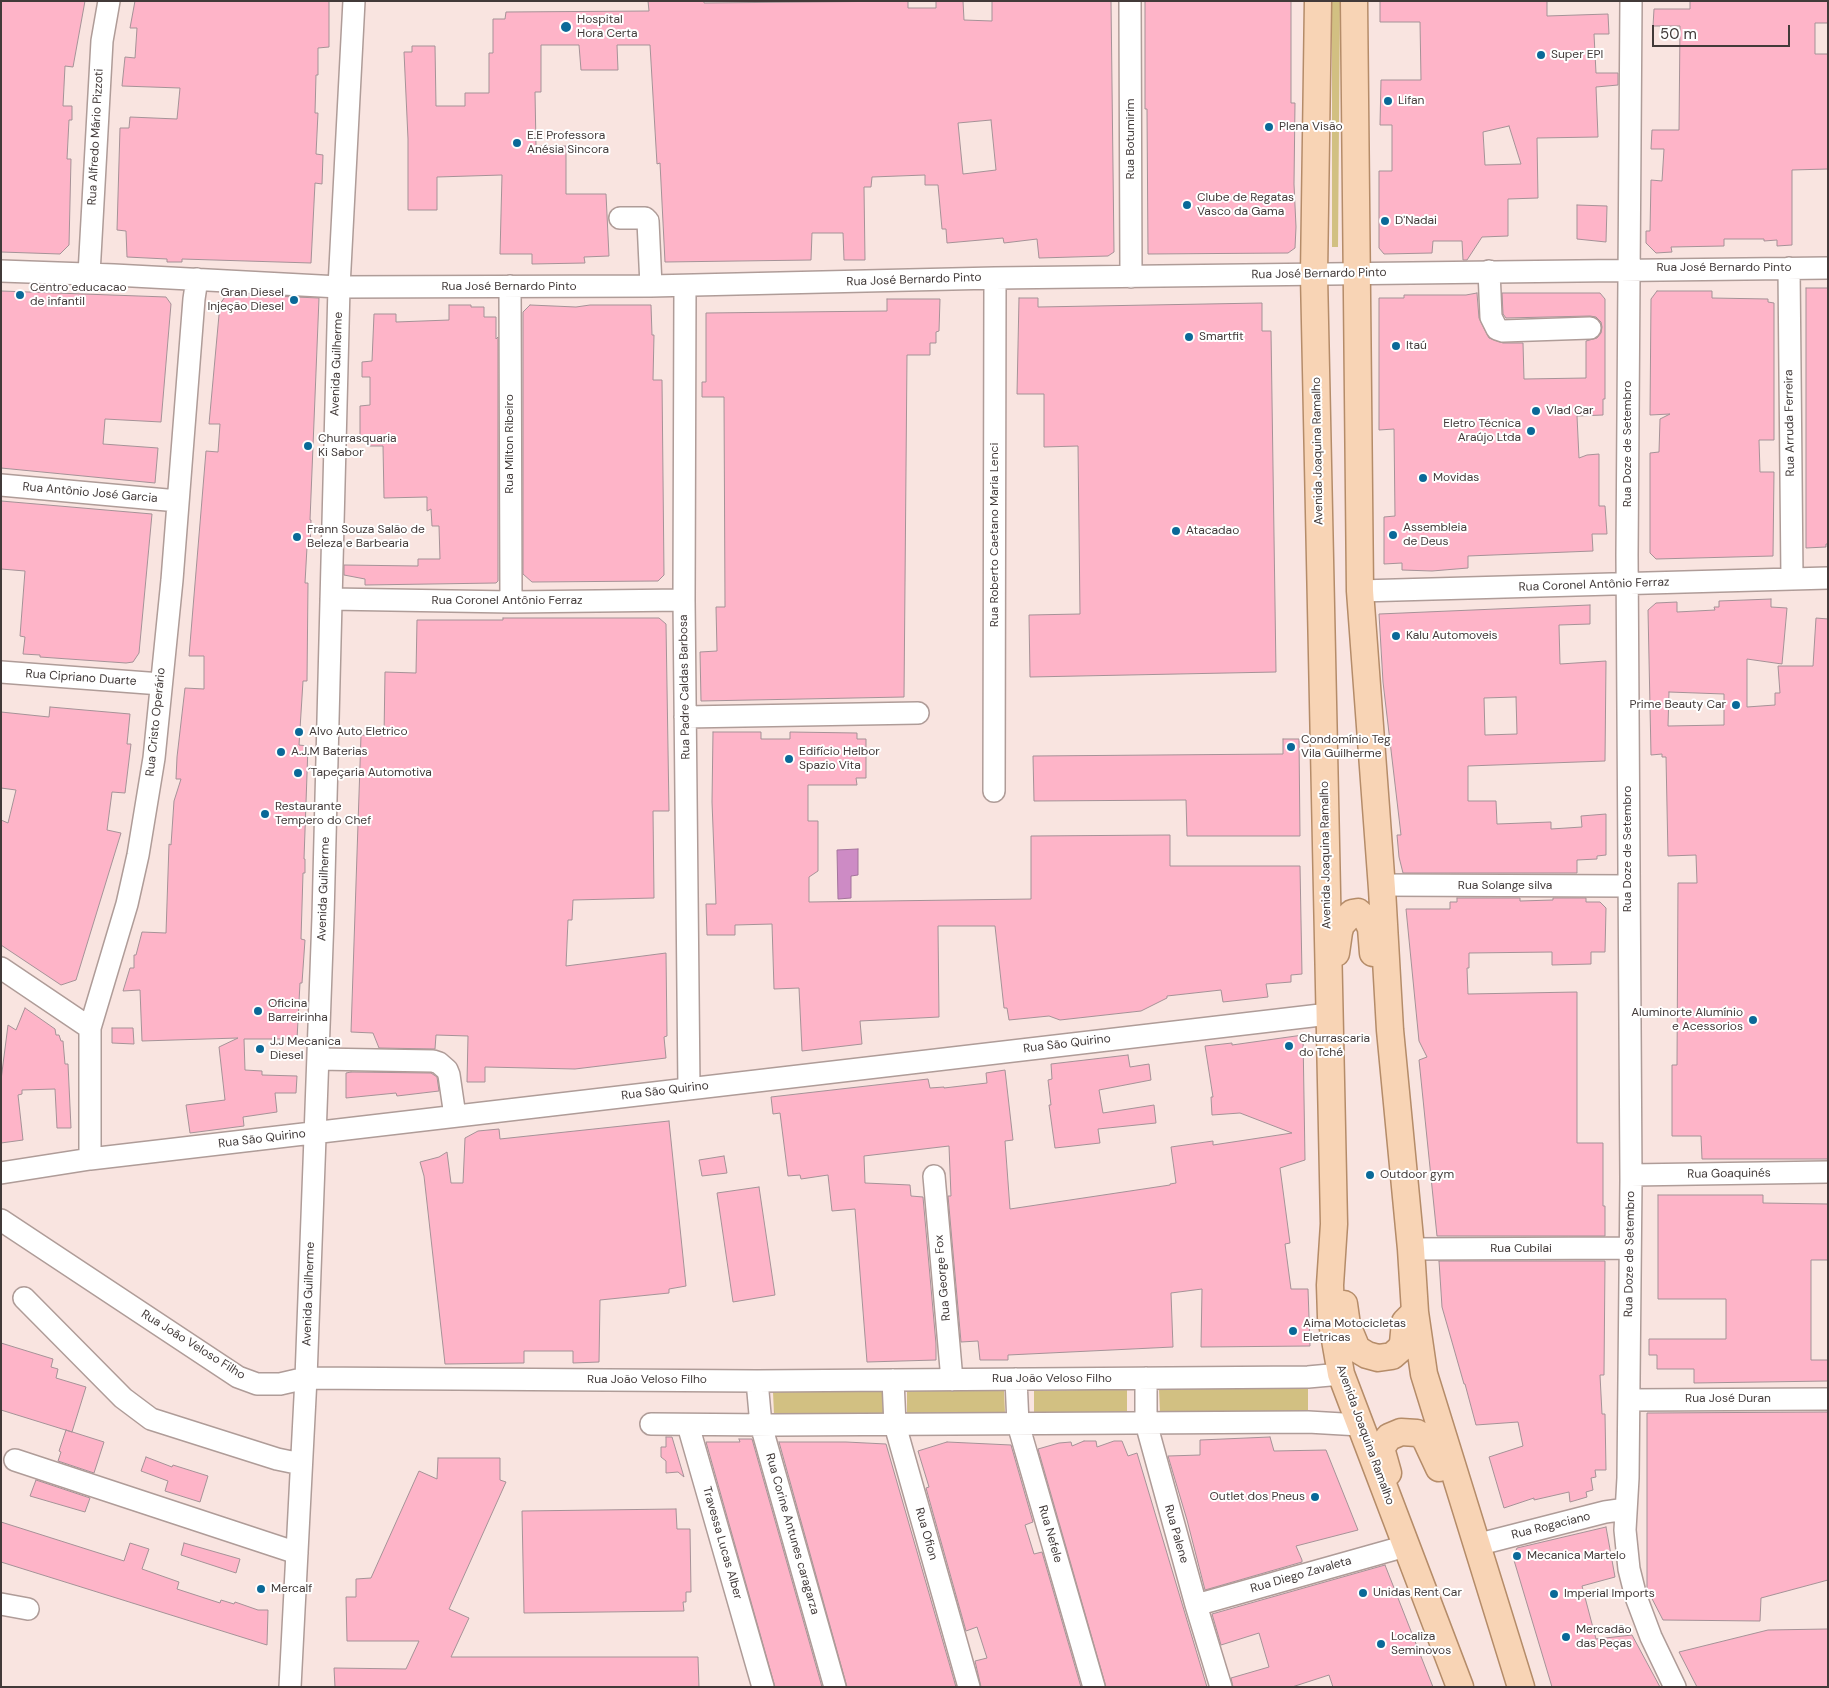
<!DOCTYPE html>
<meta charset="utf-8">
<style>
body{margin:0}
#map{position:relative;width:1829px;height:1688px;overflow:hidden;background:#f9e4e0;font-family:"DM Sans",sans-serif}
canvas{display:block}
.frame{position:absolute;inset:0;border:2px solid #423a39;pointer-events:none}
.scale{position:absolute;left:1652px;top:25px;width:138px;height:22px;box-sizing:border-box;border:2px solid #423a39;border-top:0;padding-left:6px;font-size:15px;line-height:18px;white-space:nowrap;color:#423a39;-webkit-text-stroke:4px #fff;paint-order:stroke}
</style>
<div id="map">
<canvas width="1829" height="1688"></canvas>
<div class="frame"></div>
<div class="scale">50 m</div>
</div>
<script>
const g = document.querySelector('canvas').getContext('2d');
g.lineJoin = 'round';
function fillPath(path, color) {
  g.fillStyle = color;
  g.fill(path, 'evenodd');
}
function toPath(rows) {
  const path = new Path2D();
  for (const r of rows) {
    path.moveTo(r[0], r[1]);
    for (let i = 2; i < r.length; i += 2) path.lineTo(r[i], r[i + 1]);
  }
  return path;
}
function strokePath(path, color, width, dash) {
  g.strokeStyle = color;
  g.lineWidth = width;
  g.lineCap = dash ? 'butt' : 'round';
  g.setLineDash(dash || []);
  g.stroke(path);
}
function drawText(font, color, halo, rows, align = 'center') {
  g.font = font + ' "DM Sans",sans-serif';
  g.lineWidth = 4;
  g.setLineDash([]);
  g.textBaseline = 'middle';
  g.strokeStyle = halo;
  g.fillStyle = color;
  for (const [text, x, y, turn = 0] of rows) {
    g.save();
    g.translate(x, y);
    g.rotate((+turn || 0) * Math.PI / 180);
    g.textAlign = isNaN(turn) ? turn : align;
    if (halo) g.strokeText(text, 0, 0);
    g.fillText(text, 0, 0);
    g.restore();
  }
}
fillPath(toPath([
 [1332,1,1340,1,1338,247,1332,247],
 [1127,1389,1127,1412,1034,1413,1034,1391],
 [1159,1389,1308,1389,1308,1411,1160,1412],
 [883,1391,884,1414,774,1414,773,1392],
 [907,1391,1004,1391,1005,1413,907,1414]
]), '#d2c082');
const water = toPath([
 [858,849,858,875,851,876,851,898,838,899,837,850,858,849]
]);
fillPath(water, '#cd8bc5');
strokePath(water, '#a3739b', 1);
const building = toPath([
 [1,1,85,1,73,67,65,66,63,106,72,106,72,120,69,120,67,159,71,159,69,245,60,254,1,252,1,1],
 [135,1,329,1,329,47,318,48,318,75,316,75,315,113,318,113,316,154,323,155,322,184,315,183,311,263,182,259,182,262,167,262,167,259,127,257,126,231,117,230,120,128,129,128,130,117,177,119,180,88,122,86,125,57,135,58,137,28,130,28,135,1],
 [648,1,704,1,704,3,908,1,908,8,936,8,936,1,963,1,964,20,992,21,992,1,1111,1,1114,252,1108,256,1039,258,1037,239,1004,243,1003,238,947,243,946,229,942,229,938,185,925,185,925,175,872,177,871,187,864,187,865,260,844,260,843,233,812,233,811,260,665,262,660,163,657,164,650,45,617,45,618,70,581,70,579,45,541,45,541,92,535,92,536,146,566,146,566,194,606,194,609,256,584,257,585,263,532,264,532,254,500,254,502,175,437,177,437,210,408,210,408,139,404,52,412,52,412,46,435,46,436,106,465,106,465,93,489,93,489,53,493,53,493,19,505,19,506,12,649,11,648,1],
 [991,120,996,170,963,174,958,123,991,120],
 [1145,1,1291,1,1291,103,1295,103,1294,184,1296,227,1295,248,1288,253,1148,254,1147,109,1145,109,1145,1],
 [1380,1,1547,1,1547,16,1608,14,1609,34,1594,34,1596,73,1618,73,1618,85,1596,87,1598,137,1537,138,1538,198,1508,199,1508,236,1482,237,1467,260,1463,260,1462,241,1433,241,1432,253,1384,254,1379,248,1379,171,1392,171,1392,125,1380,125,1381,80,1421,80,1420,22,1380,22,1380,1],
 [1509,126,1521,164,1485,165,1483,132,1509,126],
 [1690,1,1828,1,1828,23,1815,23,1815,54,1828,54,1828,169,1792,170,1792,245,1777,246,1777,240,1764,241,1764,239,1724,239,1724,246,1671,247,1672,252,1656,253,1646,243,1646,231,1650,231,1651,180,1662,181,1664,149,1651,149,1652,130,1679,130,1680,26,1653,26,1654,9,1690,9,1690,1],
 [1577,205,1607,206,1606,242,1577,239,1577,205],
 [1806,288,1828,288,1828,544,1826,544,1826,547,1806,548,1806,288],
 [1,291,166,297,171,304,161,422,105,419,103,444,158,448,155,483,1,468,1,291],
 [1657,291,1712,291,1712,298,1768,299,1768,302,1774,303,1774,440,1759,440,1760,472,1774,472,1773,556,1656,559,1650,553,1650,453,1659,452,1660,419,1670,414,1650,415,1651,299,1657,291],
 [1477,293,1479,318,1489,338,1503,343,1523,343,1524,379,1586,378,1586,341,1597,338,1601,333,1602,327,1601,322,1596,317,1590,316,1506,318,1503,314,1502,293,1600,293,1605,299,1605,399,1603,399,1603,415,1577,416,1579,458,1587,455,1599,454,1599,506,1605,506,1607,534,1592,534,1593,551,1468,556,1468,568,1432,571,1402,570,1402,563,1384,564,1384,517,1395,516,1394,429,1379,430,1379,298,1404,298,1404,295,1466,295,1477,293],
 [227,294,319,298,310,520,311,520,310,547,307,547,305,583,308,583,307,681,303,681,299,745,308,746,304,859,305,859,305,873,303,873,301,939,305,940,302,983,300,983,297,1039,244,1039,245,1070,262,1071,262,1075,297,1076,296,1093,275,1093,277,1112,243,1117,244,1126,190,1133,186,1105,225,1100,219,1047,238,1038,142,1041,140,990,123,991,130,968,134,968,134,955,136,955,142,932,166,933,169,844,171,845,174,801,181,779,176,779,177,757,185,688,204,689,204,656,189,656,206,451,218,452,220,424,209,424,220,304,227,294],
 [1019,298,1038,298,1038,307,1262,303,1262,331,1271,331,1276,672,1030,677,1029,615,1080,614,1078,446,1044,447,1044,394,1017,394,1019,298],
 [887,299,940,299,939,331,936,332,936,343,930,343,930,355,907,355,904,697,701,701,700,652,717,651,716,607,725,607,724,397,702,397,702,382,706,382,706,313,887,311,887,299],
 [449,305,471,305,471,307,484,307,484,317,496,317,496,339,498,337,498,581,496,583,365,585,365,579,344,575,344,565,418,566,418,559,440,559,439,526,432,526,431,509,427,511,427,497,384,498,383,446,367,446,368,437,360,437,360,406,370,405,370,377,362,377,362,362,372,361,374,314,396,314,396,322,449,320,449,305],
 [530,305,576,307,590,305,651,305,652,335,654,335,653,380,662,380,664,575,658,581,532,582,523,574,523,312,530,305],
 [1,501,152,514,139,653,133,662,126,663,40,657,40,655,23,654,25,637,20,636,25,571,1,569,1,501],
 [1771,599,1771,607,1787,608,1782,664,1747,659,1747,707,1775,705,1775,693,1780,693,1778,666,1813,666,1816,618,1828,619,1828,1159,1702,1159,1701,1136,1672,1136,1672,1065,1677,1065,1678,883,1697,883,1696,855,1668,856,1666,757,1662,757,1662,754,1651,755,1648,610,1656,603,1677,602,1677,612,1715,610,1714,607,1719,607,1719,601,1771,599],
 [1669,692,1724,694,1724,725,1668,726,1669,692],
 [1590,605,1590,624,1559,625,1560,664,1606,661,1605,761,1468,766,1468,801,1496,801,1497,824,1551,822,1551,829,1582,827,1581,816,1606,814,1606,855,1597,856,1597,859,1577,860,1577,873,1403,873,1399,857,1397,835,1401,835,1383,682,1379,614,1590,605],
 [1516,697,1517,734,1485,735,1484,698,1516,697],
 [503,618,659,618,666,624,669,811,653,811,654,898,573,900,572,920,568,920,566,966,666,953,667,1036,664,1037,666,1058,575,1069,485,1067,485,1082,467,1082,468,1036,436,1035,435,1049,379,1048,373,1033,351,1032,361,735,384,736,385,672,416,673,417,620,503,620,503,618],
 [50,707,130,714,127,744,131,744,125,793,112,792,107,830,121,833,76,980,61,985,1,945,1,820,8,823,16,790,1,788,1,712,49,717,50,707],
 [713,732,761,732,761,739,790,739,790,732,857,733,857,739,866,739,866,778,856,778,857,785,808,785,808,821,818,821,818,871,809,877,809,902,1031,899,1031,836,1170,835,1170,866,1300,866,1302,974,1291,975,1291,982,1266,984,1268,997,1223,1002,1221,990,1167,996,1167,998,1141,1011,1060,1020,1049,1016,1009,1020,1007,1008,1004,1008,995,926,938,926,939,1017,860,1021,862,1044,802,1051,799,988,774,989,772,924,735,925,735,935,707,935,706,904,716,904,712,802,713,732],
 [1283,739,1299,739,1300,836,1187,836,1186,800,1034,801,1033,756,1283,754,1283,739],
 [1457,898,1520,898,1520,901,1553,900,1553,898,1586,898,1586,902,1600,902,1606,908,1605,952,1591,952,1591,964,1552,965,1552,952,1469,953,1469,968,1467,968,1468,994,1577,992,1577,1143,1603,1143,1603,1206,1605,1206,1605,1236,1437,1236,1419,1060,1427,1057,1419,1041,1406,909,1450,909,1450,902,1457,902,1457,898],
 [25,1008,55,1029,56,1035,59,1035,61,1041,63,1041,65,1064,68,1064,71,1128,57,1128,55,1089,22,1090,22,1094,18,1095,23,1140,1,1143,1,1080,8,1025,16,1030,25,1008],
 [112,1028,133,1028,134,1044,112,1043,112,1028],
 [1303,1035,1305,1160,1280,1168,1290,1243,1285,1244,1291,1289,1308,1289,1310,1346,1201,1347,1202,1289,1171,1293,1173,1347,1008,1355,1008,1360,980,1360,978,1341,961,1342,948,1196,951,1196,949,1146,864,1156,865,1183,910,1185,911,1196,923,1197,936,1344,936,1360,867,1362,855,1209,832,1211,828,1175,801,1179,800,1175,788,1176,780,1113,773,1114,771,1097,928,1079,930,1088,944,1087,944,1088,987,1083,986,1073,1005,1070,1013,1140,1005,1141,1010,1209,1170,1185,1170,1184,1176,1183,1171,1147,1213,1141,1213,1145,1292,1133,1240,1113,1212,1115,1211,1097,1213,1097,1205,1046,1232,1043,1232,1045,1303,1035],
 [1128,1055,1130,1067,1149,1064,1151,1080,1099,1090,1103,1113,1154,1105,1156,1123,1098,1129,1100,1143,1055,1148,1049,1105,1051,1105,1048,1080,1052,1079,1051,1064,1128,1055],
 [351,1072,431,1073,437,1077,439,1091,397,1096,396,1093,346,1098,346,1073,351,1072],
 [669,1121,686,1286,669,1289,669,1293,600,1300,599,1362,573,1363,573,1351,524,1351,524,1363,445,1364,424,1176,420,1162,439,1157,447,1152,451,1183,463,1183,465,1138,478,1131,499,1129,500,1139,669,1121],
 [724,1156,727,1173,702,1176,699,1160,724,1156],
 [759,1187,775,1295,733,1302,717,1193,759,1187],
 [1658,1195,1763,1195,1763,1203,1828,1204,1828,1260,1811,1260,1811,1360,1828,1360,1828,1381,1694,1383,1694,1369,1657,1369,1657,1355,1649,1355,1649,1339,1726,1339,1726,1299,1658,1299,1658,1195],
 [1439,1261,1605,1261,1604,1375,1600,1375,1602,1414,1605,1414,1606,1470,1595,1470,1596,1477,1591,1478,1593,1490,1586,1492,1587,1497,1570,1502,1569,1492,1534,1500,1534,1498,1504,1508,1489,1457,1523,1446,1518,1422,1476,1425,1465,1384,1464,1384,1442,1307,1439,1261],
 [1,1343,53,1359,51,1367,58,1369,56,1378,86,1387,72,1432,1,1410,1,1343],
 [1828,1412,1828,1580,1761,1598,1760,1621,1663,1620,1647,1589,1647,1413,1828,1412],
 [66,1430,104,1442,94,1473,58,1461,61,1452,59,1451,66,1430],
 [666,1437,672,1437,684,1477,678,1472,666,1473,666,1461,661,1457,661,1447,666,1447,666,1437],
 [1270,1437,1274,1451,1326,1450,1358,1530,1296,1546,1302,1560,1302,1562,1205,1590,1187,1520,1168,1456,1200,1455,1200,1440,1270,1437],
 [739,1439,752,1439,822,1687,775,1687,706,1442,740,1442,739,1439],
 [1084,1441,1096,1441,1097,1447,1114,1441,1122,1441,1128,1456,1137,1453,1207,1687,1106,1687,1038,1449,1059,1443,1071,1442,1072,1446,1084,1441],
 [779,1442,846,1442,886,1444,956,1687,847,1687,779,1442],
 [947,1442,1011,1445,1033,1522,1025,1525,1034,1554,1042,1552,1081,1687,981,1687,975,1661,987,1658,977,1627,966,1631,926,1488,929,1487,918,1451,947,1442],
 [146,1457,172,1467,173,1465,208,1476,200,1502,165,1491,168,1481,141,1471,146,1457],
 [438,1458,500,1458,500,1480,506,1482,449,1609,469,1618,451,1657,698,1657,699,1687,335,1687,334,1668,406,1669,419,1641,347,1641,346,1597,356,1597,356,1579,371,1578,419,1471,437,1479,438,1458],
 [36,1480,90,1498,85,1512,30,1496,36,1480],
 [676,1509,677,1529,690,1529,691,1592,686,1592,686,1602,683,1602,684,1611,524,1613,522,1511,676,1509],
 [1,1522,124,1561,130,1543,149,1549,142,1569,179,1582,177,1589,220,1603,221,1600,234,1604,235,1602,258,1610,268,1610,267,1645,1,1562,1,1522],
 [1606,1527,1615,1577,1582,1586,1596,1639,1632,1635,1660,1687,1552,1687,1513,1557,1517,1548,1606,1527],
 [184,1543,240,1559,236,1573,181,1555,184,1543],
 [1385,1565,1433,1687,1333,1687,1329,1675,1292,1687,1233,1687,1231,1678,1269,1667,1259,1633,1221,1645,1212,1614,1385,1565],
 [1828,1629,1828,1687,1697,1687,1679,1652,1768,1630,1828,1629]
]);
fillPath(building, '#feb4c8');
strokePath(building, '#a59297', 1);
const minor = toPath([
 [1130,1,1131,277],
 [1631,1,1627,555,1631,1180,1628,1478,1625,1530,1629,1569,1636,1597,1651,1637,1675,1687],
 [620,218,645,218,648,221,651,286],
 [1789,268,1792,579],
 [1,271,114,275,339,287,651,286,995,278,1828,268],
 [1489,271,1491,317,1497,329,1503,331,1590,328],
 [89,274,102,41,109,1],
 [510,286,511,602],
 [685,286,684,600,689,1089],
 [1,485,178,501],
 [1360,591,1828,578],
 [331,599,511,602,684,600],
 [1,672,161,684],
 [685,717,918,713],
 [994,791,995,278],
 [1381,885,1628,886],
 [1,968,90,1028],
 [318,1059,433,1061,439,1063,447,1070,449,1075,455,1116],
 [90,1159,90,1028,127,904,138,855,154,758,172,580,194,299,197,279],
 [1,1173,90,1159,1329,1014],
 [1631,1175,1828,1172],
 [934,1176,952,1380],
 [1,1220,238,1377,257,1384,280,1384,306,1378,757,1381,1308,1377,1341,1374],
 [1411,1249,1630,1248],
 [24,1298,123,1398,151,1419,277,1459,301,1464],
 [1146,1378,1146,1423,1196,1605,1221,1687],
 [1016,1379,1018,1424,1094,1687],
 [893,1380,895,1425,969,1687],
 [757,1381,761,1425,835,1687],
 [1629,1400,1828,1399],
 [651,1424,774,1425,1308,1422,1360,1425],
 [688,1425,763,1687],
 [15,1460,297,1553],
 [1476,1545,1605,1512,1626,1509],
 [1,1604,28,1609],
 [1196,1605,1406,1546],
 [290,1687,306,1378,314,1164,323,917,339,287,354,1]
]);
const major = toPath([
 [1318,1,1314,275,1334,1224,1330,1285,1331,1317,1341,1374,1460,1687],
 [1354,1,1360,591,1382,889,1390,1030,1411,1249,1415,1312,1424,1374,1521,1687],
 [1336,953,1339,932,1341,925,1352,913,1358,912,1367,920,1371,928,1373,953],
 [1344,1304,1347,1325,1357,1349,1367,1355,1378,1358,1392,1356,1400,1349,1403,1343,1405,1322,1413,1314],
 [1388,1473,1381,1448,1389,1437,1401,1432,1417,1433,1425,1438,1439,1468]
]);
strokePath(minor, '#af9c98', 24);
strokePath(major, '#b58c69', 29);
strokePath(minor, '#fff', 21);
strokePath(major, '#f8d4b5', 26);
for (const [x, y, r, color] of [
 [566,27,6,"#0a6998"],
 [1541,55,5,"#0a6998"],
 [1388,101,5,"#0a6998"],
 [1269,127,5,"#0a6998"],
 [517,143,5,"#0a6998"],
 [1187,205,5,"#0a6998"],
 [1385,221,5,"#0a6998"],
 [20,295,5,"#0a6998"],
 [294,300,5,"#0a6998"],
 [1189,337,5,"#0a6998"],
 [1396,346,5,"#0a6998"],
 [1536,411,5,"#0a6998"],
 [1531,431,5,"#0a6998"],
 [308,446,5,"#0a6998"],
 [1423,478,5,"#0a6998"],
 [1176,531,5,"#0a6998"],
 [1393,535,5,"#0a6998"],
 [297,537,5,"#0a6998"],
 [1396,636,5,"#0a6998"],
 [1736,705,5,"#0a6998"],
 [299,732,5,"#0a6998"],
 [1291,747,5,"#0a6998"],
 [281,752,5,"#0a6998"],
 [789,759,5,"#0a6998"],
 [298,773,5,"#0a6998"],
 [265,814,5,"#0a6998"],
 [258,1011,5,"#0a6998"],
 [1753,1020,5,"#0a6998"],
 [1289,1046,5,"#0a6998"],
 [260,1049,5,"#0a6998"],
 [1370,1175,5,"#0a6998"],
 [1293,1331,5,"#0a6998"],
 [1315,1497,5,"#0a6998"],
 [1517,1556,5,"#0a6998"],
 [261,1589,5,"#0a6998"],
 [1363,1593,5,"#0a6998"],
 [1554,1594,5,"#0a6998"],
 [1566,1637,5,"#0a6998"],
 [1381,1644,5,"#0a6998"]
]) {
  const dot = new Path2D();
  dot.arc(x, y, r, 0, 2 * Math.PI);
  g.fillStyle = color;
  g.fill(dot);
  strokePath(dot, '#fff', 2);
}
drawText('12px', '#423a39', '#fff', [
 ["Hospital",577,20],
 ["Hora Certa",577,34],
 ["Super EPI",1551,55],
 ["Lifan",1398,101],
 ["Plena Visão",1279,127],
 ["E.E Professora",527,136],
 ["Anésia Sincora",527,150],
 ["Clube de Regatas",1197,198],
 ["Vasco da Gama",1197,212],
 ["D'Nadai",1395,221],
 ["Centro educacao",30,288],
 ["de infantil",30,302],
 ["Gran Diesel",284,293,"right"],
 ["Injeção Diesel",284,307,"right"],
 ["Smartfit",1199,337],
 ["Itaú",1406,346],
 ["Vlad Car",1546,411],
 ["Eletro Técnica",1521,424,"right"],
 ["Araújo Ltda",1521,438,"right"],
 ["Churrasquaria",318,439],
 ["Ki Sabor",318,453],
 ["Movidas",1433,478],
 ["Assembleia",1403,528],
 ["de Deus",1403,542],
 ["Frann Souza Salão de",307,530],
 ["Beleza e Barbearia",307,544],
 ["Atacadao",1186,531],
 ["Kalu Automoveis",1406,636],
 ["Prime Beauty Car",1726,705,"right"],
 ["Alvo Auto Eletrico",309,732],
 ["Condomínio Teg",1301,740],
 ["Vila Guilherme",1301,754],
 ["A.J.M Baterias",291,752],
 ["Edifício Helbor",799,752],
 ["Spazio Vita",799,766],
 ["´Tapeçaria Automotiva",308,773],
 ["Restaurante",275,807],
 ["Tempero do Chef",275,821],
 ["Oficina",268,1004],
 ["Barreirinha",268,1018],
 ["Aluminorte Alumínio",1743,1013,"right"],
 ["e Acessorios",1743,1027,"right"],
 ["Churrascaria",1299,1039],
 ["do Tché",1299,1053],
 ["J.J Mecanica",270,1042],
 ["Diesel",270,1056],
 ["Outdoor gym",1380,1175],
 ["Aima Motocicletas",1303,1324],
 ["Eletricas",1303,1338],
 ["Outlet dos Pneus",1305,1497,"right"],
 ["Mecanica Martelo",1527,1556],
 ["Mercalf",271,1589],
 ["Unidas Rent Car",1373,1593],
 ["Imperial Imports",1564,1594],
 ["Mercadão",1576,1630],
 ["das Peças",1576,1644],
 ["Localiza",1391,1637],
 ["Seminovos",1391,1651]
], 'left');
drawText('12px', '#423a39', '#fff', [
 ["Rua Alfredo Mário Pizzoti",96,137,-87],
 ["Rua Botumirim",1131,139,-90],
 ["Rua José Bernardo Pinto",1724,268],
 ["Rua José Bernardo Pinto",1319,274,-1],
 ["Rua José Bernardo Pinto",914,280,-2],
 ["Rua José Bernardo Pinto",509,287],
 ["Avenida Guilherme",337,364,-88],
 ["Rua Arruda Ferreira",1790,423,-91],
 ["Rua Milton Ribeiro",510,444,-90],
 ["Rua Doze de Setembro",1628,444,-90],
 ["Avenida Joaquina Ramalho",1318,451,-91],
 ["Rua Antônio José Garcia",90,493,5],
 ["Rua Roberto Caetano Maria Lenci",995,535,-90],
 ["Rua Coronel Antônio Ferraz",1594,585,-2],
 ["Rua Coronel Antônio Ferraz",507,601],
 ["Rua Cipriano Duarte",81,678,4],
 ["Rua Padre Caldas Barbosa",685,687,-91],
 ["Rua Cristo Operário",156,722,-84],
 ["Rua Doze de Setembro",1628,849,-90],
 ["Avenida Joaquina Ramalho",1326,855,-91],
 ["Rua Solange silva",1505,886],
 ["Avenida Guilherme",324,889,-88],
 ["Rua São Quirino",1067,1044,-7],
 ["Rua São Quirino",665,1091,-7],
 ["Rua São Quirino",262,1139,-7],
 ["Rua Goaquinés",1729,1174,-1],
 ["Rua Cubilai",1521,1249],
 ["Rua Doze de Setembro",1630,1254,-89],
 ["Rua George Fox",943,1278,-95],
 ["Avenida Guilherme",309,1294,-88],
 ["Rua João Veloso Filho",193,1345,32],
 ["Rua João Veloso Filho",1052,1379],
 ["Rua João Veloso Filho",647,1380],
 ["Rua José Duran",1728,1399],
 ["Avenida Joaquina Ramalho",1365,1435,70],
 ["Rua Rogaciano",1551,1526,-14],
 ["Rua Corine Antunes caragarza",792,1534,74],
 ["Rua Ofion",926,1534,74],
 ["Rua Nefele",1050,1534,74],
 ["Rua Palene",1176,1534,74],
 ["Travessa Lucas Alber",722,1543,74],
 ["Rua Diego Zavaleta",1301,1575,-16]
]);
</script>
